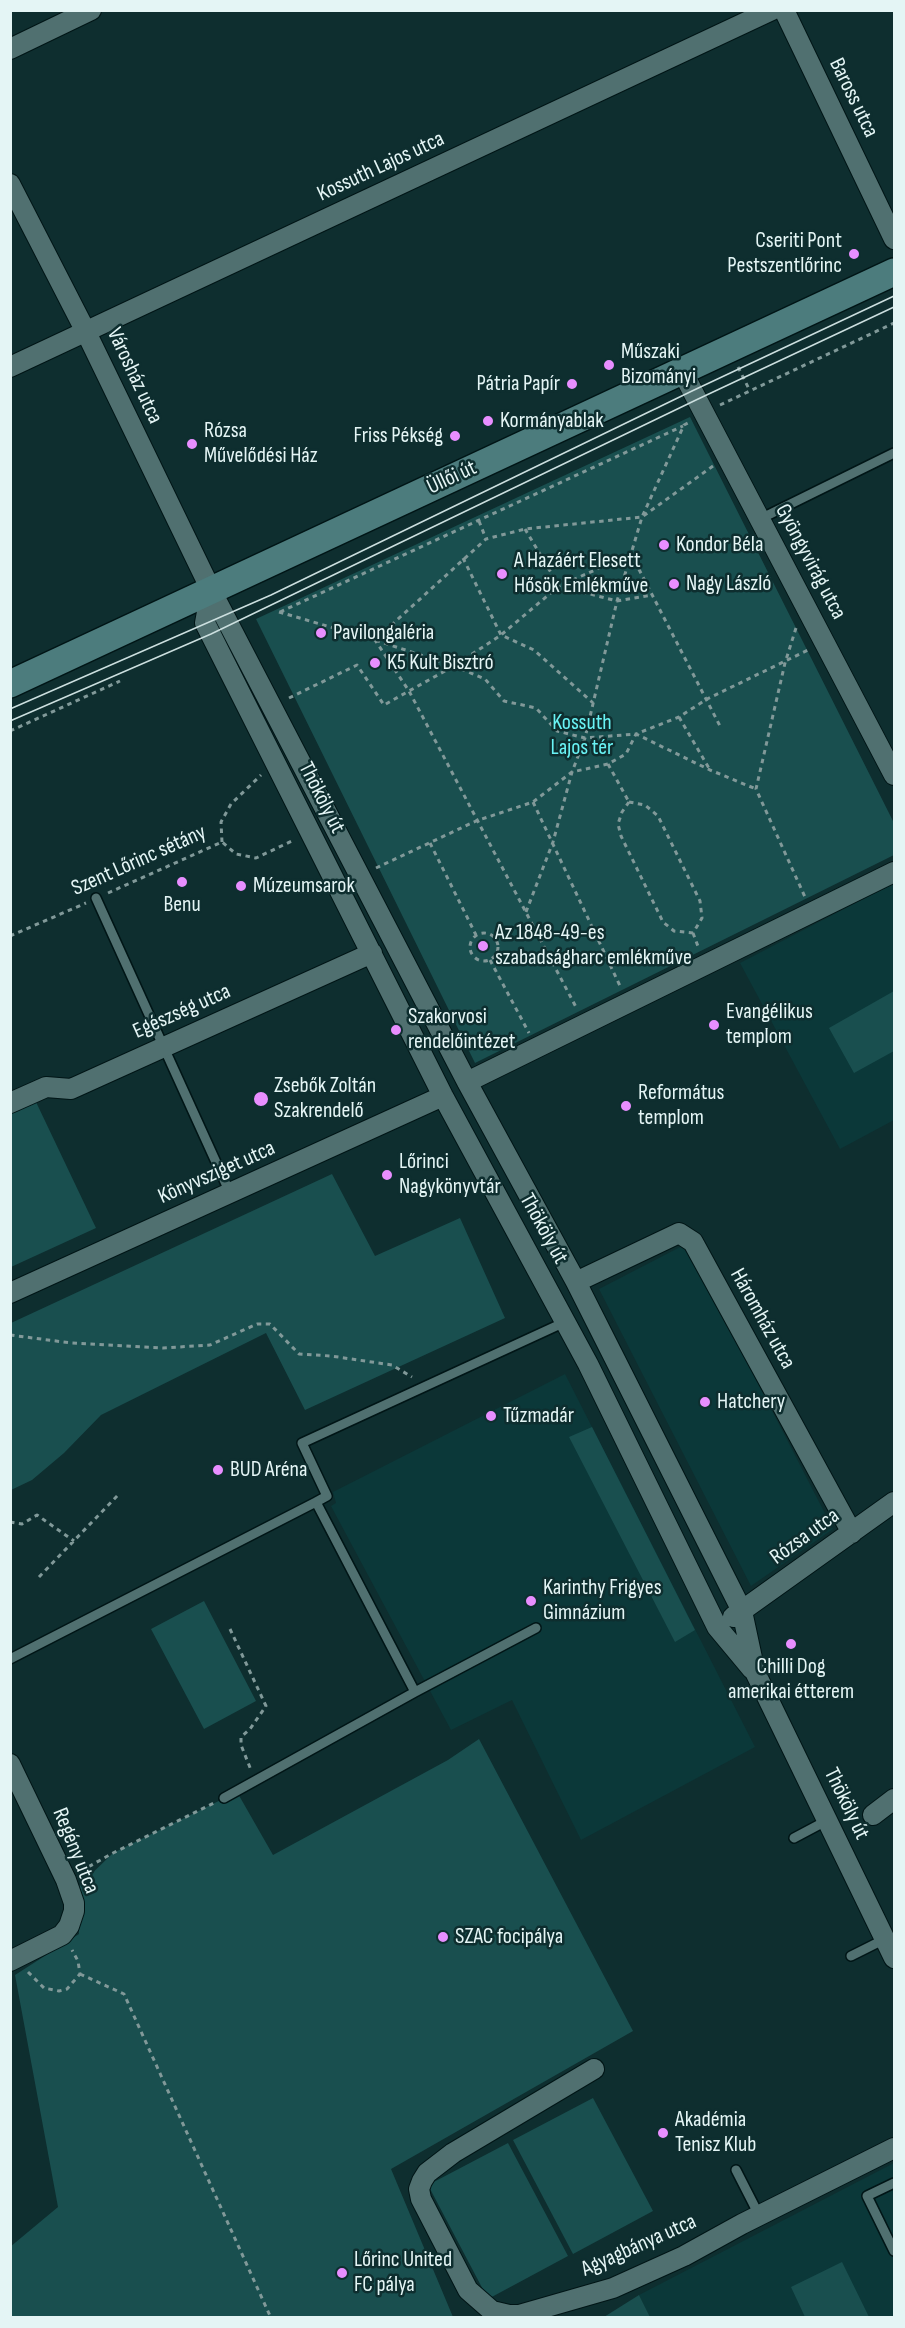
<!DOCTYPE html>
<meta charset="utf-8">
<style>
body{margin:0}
#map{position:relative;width:905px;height:2328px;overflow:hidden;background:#0e2e2f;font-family:"Sofia Sans Condensed",sans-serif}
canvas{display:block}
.frame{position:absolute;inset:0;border:12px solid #e4f5f5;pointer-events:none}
</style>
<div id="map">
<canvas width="905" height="2328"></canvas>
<div class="frame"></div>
</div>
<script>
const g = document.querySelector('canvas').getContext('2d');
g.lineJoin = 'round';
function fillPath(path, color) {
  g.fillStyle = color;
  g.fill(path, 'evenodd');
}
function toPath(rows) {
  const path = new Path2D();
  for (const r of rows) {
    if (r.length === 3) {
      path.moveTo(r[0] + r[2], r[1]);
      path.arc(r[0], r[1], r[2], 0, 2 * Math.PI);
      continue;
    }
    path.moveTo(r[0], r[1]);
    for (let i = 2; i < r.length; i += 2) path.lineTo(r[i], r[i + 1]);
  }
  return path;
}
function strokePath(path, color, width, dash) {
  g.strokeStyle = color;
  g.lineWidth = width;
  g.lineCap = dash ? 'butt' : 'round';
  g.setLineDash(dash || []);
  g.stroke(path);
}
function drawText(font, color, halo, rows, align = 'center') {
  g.font = font + ' "Sofia Sans Condensed",sans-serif';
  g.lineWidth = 5;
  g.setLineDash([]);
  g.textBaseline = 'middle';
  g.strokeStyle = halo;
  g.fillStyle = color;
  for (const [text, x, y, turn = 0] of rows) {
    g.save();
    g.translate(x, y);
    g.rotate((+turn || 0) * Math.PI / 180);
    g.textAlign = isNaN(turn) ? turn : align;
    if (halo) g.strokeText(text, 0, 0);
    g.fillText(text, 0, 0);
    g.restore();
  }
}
fillPath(toPath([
 [894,883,894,1120,840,1149,740,963],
 [686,1244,833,1529,751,1586,599,1289],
 [565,1374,755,1747,581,1840,512,1700,451,1730,331,1506,336,1503,333,1492],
 [894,2163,894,2317,650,2317,639,2295]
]), '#0b3839');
fillPath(toPath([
 [690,417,894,823,894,855,475,1063,256,619],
 [894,991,894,1051,854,1073,829,1028],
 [36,1102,96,1228,11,1267,10,1113],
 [332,1174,375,1256,460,1218,505,1318,305,1410,266,1333,101,1415,64,1453,32,1480,11,1490,11,1323],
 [592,1427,695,1630,675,1642,569,1437],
 [204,1601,256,1701,204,1729,151,1629],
 [479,1739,633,2031,391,2169,453,2317,11,2317,10,2247,58,2207,15,1975,79,1934,79,1886,113,1853,237,1792,273,1855,448,1760],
 [593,2098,653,2211,573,2254,513,2140],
 [508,2143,568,2256,488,2299,428,2185],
 [842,2262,869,2317,805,2317,791,2287],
 [639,2295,650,2317,604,2317]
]), '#194f4f');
const lane = toPath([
 [760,519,894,453],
 [96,898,230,1193],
 [10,1659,316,1502],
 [415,1692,316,1502,327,1496,302,1443,565,1322],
 [224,1798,415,1692,536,1628],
 [794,1838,826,1821],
 [851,1956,885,1939],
 [736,2170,759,2215],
 [894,2183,867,2196,894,2251]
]);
const street = toPath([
 [784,10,894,239],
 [10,49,91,10],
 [10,184,86,332,211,590,467,1082,576,1282,742,1611,755,1672,894,1958],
 [10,367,772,10],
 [682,371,894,775],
 [211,590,205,623,443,1096,588,1364,717,1627,752,1669],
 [467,1082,894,872],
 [10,1103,46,1087,71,1089,372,953],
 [576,1282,679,1233,693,1242,852,1533],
 [10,1293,443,1096],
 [733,1617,894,1502],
 [10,1764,66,1880,74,1903,74,1911,69,1926,62,1935,10,1961],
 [873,1815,894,1799],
 [594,2069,453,2153,427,2173,422,2181,419,2189,421,2199,468,2290,492,2311,509,2315,519,2315,613,2288,684,2256,742,2224,894,2148]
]);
const secondary = toPath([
 [10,684,894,272]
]);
strokePath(lane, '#001516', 12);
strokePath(street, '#001516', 22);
strokePath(secondary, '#001516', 30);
strokePath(toPath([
 [738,367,750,391],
 [720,405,894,323],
 [713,466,642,517,525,529,486,539,375,640,454,666,485,679,504,701,536,708,557,731,585,738,636,734,710,770,756,789],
 [479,521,486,539],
 [525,529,559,586,617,601,652,595],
 [463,558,501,635,534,650,593,703],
 [279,612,375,640,409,691,454,666,501,635,559,586,631,554,721,728],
 [280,612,683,426],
 [796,628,785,663,756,789,805,897],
 [289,698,357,665,384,705,409,691,577,1009],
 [679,717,710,770],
 [10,731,120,681],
 [608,764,629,802],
 [533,802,621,988],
 [629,802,622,812,618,824,621,836,663,922,674,931,693,933],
 [629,802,645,805,658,816,700,901,702,918,693,933],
 [222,842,221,822,231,804,261,775],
 [430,843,476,935],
 [376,868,476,821,533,802,572,772,608,764,626,754,636,734,679,717,707,699,808,650],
 [108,893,222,842,236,854,256,858,294,840],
 [526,912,553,842,572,772,585,738,617,601,642,517,684,425,688,423],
 [484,947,14],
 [693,933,699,949],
 [10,936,86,903],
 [490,960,529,1033],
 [10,1335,71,1343,163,1348,210,1345,257,1324,270,1324,299,1354,331,1356,392,1365,412,1377],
 [10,1522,22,1524,37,1515,74,1541],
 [39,1577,119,1494],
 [230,1629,266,1706,250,1729,241,1737,241,1745,251,1770],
 [81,1871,113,1853,214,1803],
 [28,1972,44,1988,59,1991,67,1989,80,1974,78,1961,72,1950],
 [80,1974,124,1994,271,2318]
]), '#819999', 3, [4.5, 4.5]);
strokePath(lane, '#507070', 9);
strokePath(street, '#507070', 20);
strokePath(secondary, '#4c7c7d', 27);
strokePath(toPath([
 [10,709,271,595,692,391,894,296],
 [10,721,211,634,696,400,894,307]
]), '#ccdfdf', 1.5);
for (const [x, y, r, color] of [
 [854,254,6,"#e88eff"],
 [609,365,6,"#e88eff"],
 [572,384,6,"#e88eff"],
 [488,421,6,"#e88eff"],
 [455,436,6,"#e88eff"],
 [192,444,6,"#e88eff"],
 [664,545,6,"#e88eff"],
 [502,574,6,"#e88eff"],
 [674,584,6,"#e88eff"],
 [321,633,6,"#e88eff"],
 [375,663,6,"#e88eff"],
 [182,882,6,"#e88eff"],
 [241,886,6,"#e88eff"],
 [483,946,6,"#e88eff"],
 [714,1025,6,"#e88eff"],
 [396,1030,6,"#e88eff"],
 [261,1099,8,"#e88eff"],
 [626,1106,6,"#e88eff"],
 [387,1175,6,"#e88eff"],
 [705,1402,6,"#e88eff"],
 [491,1416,6,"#e88eff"],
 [218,1470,6,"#e88eff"],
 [531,1601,6,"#e88eff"],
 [791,1644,6,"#e88eff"],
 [443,1937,6,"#e88eff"],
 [663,2133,6,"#e88eff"],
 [342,2273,6,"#e88eff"]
]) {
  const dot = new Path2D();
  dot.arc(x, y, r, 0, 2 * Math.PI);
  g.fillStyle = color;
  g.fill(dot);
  strokePath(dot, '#0e2e2f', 2);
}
drawText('22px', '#e4f5f5', '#0e2e2f', [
 ["Baross utca",853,98,64],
 ["Kossuth Lajos utca",381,167,-25],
 ["Városház utca",134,376,65],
 ["Üllői út",452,478,-25],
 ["Gyöngyvirág utca",810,562,62],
 ["Thököly út",321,798,63],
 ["Szent Lőrinc sétány",139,861,-24],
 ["Egészség utca",182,1012,-24],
 ["Könyvsziget utca",217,1173,-24],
 ["Thököly út",543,1229,61],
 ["Háromház utca",762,1319,61],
 ["Rózsa utca",805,1537,-36],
 ["Thököly út",846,1804,64],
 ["Regény utca",75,1851,68],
 ["Agyagbánya utca",639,2246,-24]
]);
drawText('22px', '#e4f5f5', '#0e2e2f', [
 ["Cseriti Pont",842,241,"right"],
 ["Pestszentlőrinc",842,266,"right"],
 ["Műszaki",621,352],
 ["Bizományi",621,377],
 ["Pátria Papír",560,384,"right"],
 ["Kormányablak",500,421],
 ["Rózsa",204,431],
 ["Művelődési Ház",204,456],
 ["Friss Pékség",443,436,"right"],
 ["Kondor Béla",676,545],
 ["A Hazáért Elesett",514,561],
 ["Hősök Emlékműve",514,586],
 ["Nagy László",686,584],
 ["Pavilongaléria",333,633],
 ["K5 Kult Bisztró",387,663],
 ["Múzeumsarok",253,886],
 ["Benu",182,905,"center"],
 ["Az 1848-49-es",495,933],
 ["szabadságharc emlékműve",495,958],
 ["Evangélikus",726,1012],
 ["templom",726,1037],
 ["Szakorvosi",408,1017],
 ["rendelőintézet",408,1042],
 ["Zsebők Zoltán",274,1086],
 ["Szakrendelő",274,1111],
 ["Református",638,1093],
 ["templom",638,1118],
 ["Lőrinci",399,1162],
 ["Nagykönyvtár",399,1187],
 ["Hatchery",717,1402],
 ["Tűzmadár",503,1416],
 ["BUD Aréna",230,1470],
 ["Karinthy Frigyes",543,1588],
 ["Gimnázium",543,1613],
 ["Chilli Dog",791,1667,"center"],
 ["amerikai étterem",791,1692,"center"],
 ["SZAC focipálya",455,1937],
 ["Akadémia",675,2120],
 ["Tenisz Klub",675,2145],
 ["Lőrinc United",354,2260],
 ["FC pálya",354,2285]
], 'left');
drawText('22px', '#69f3f5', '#0e2e2f', [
 ["Kossuth",582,723],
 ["Lajos tér",582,748]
]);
</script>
